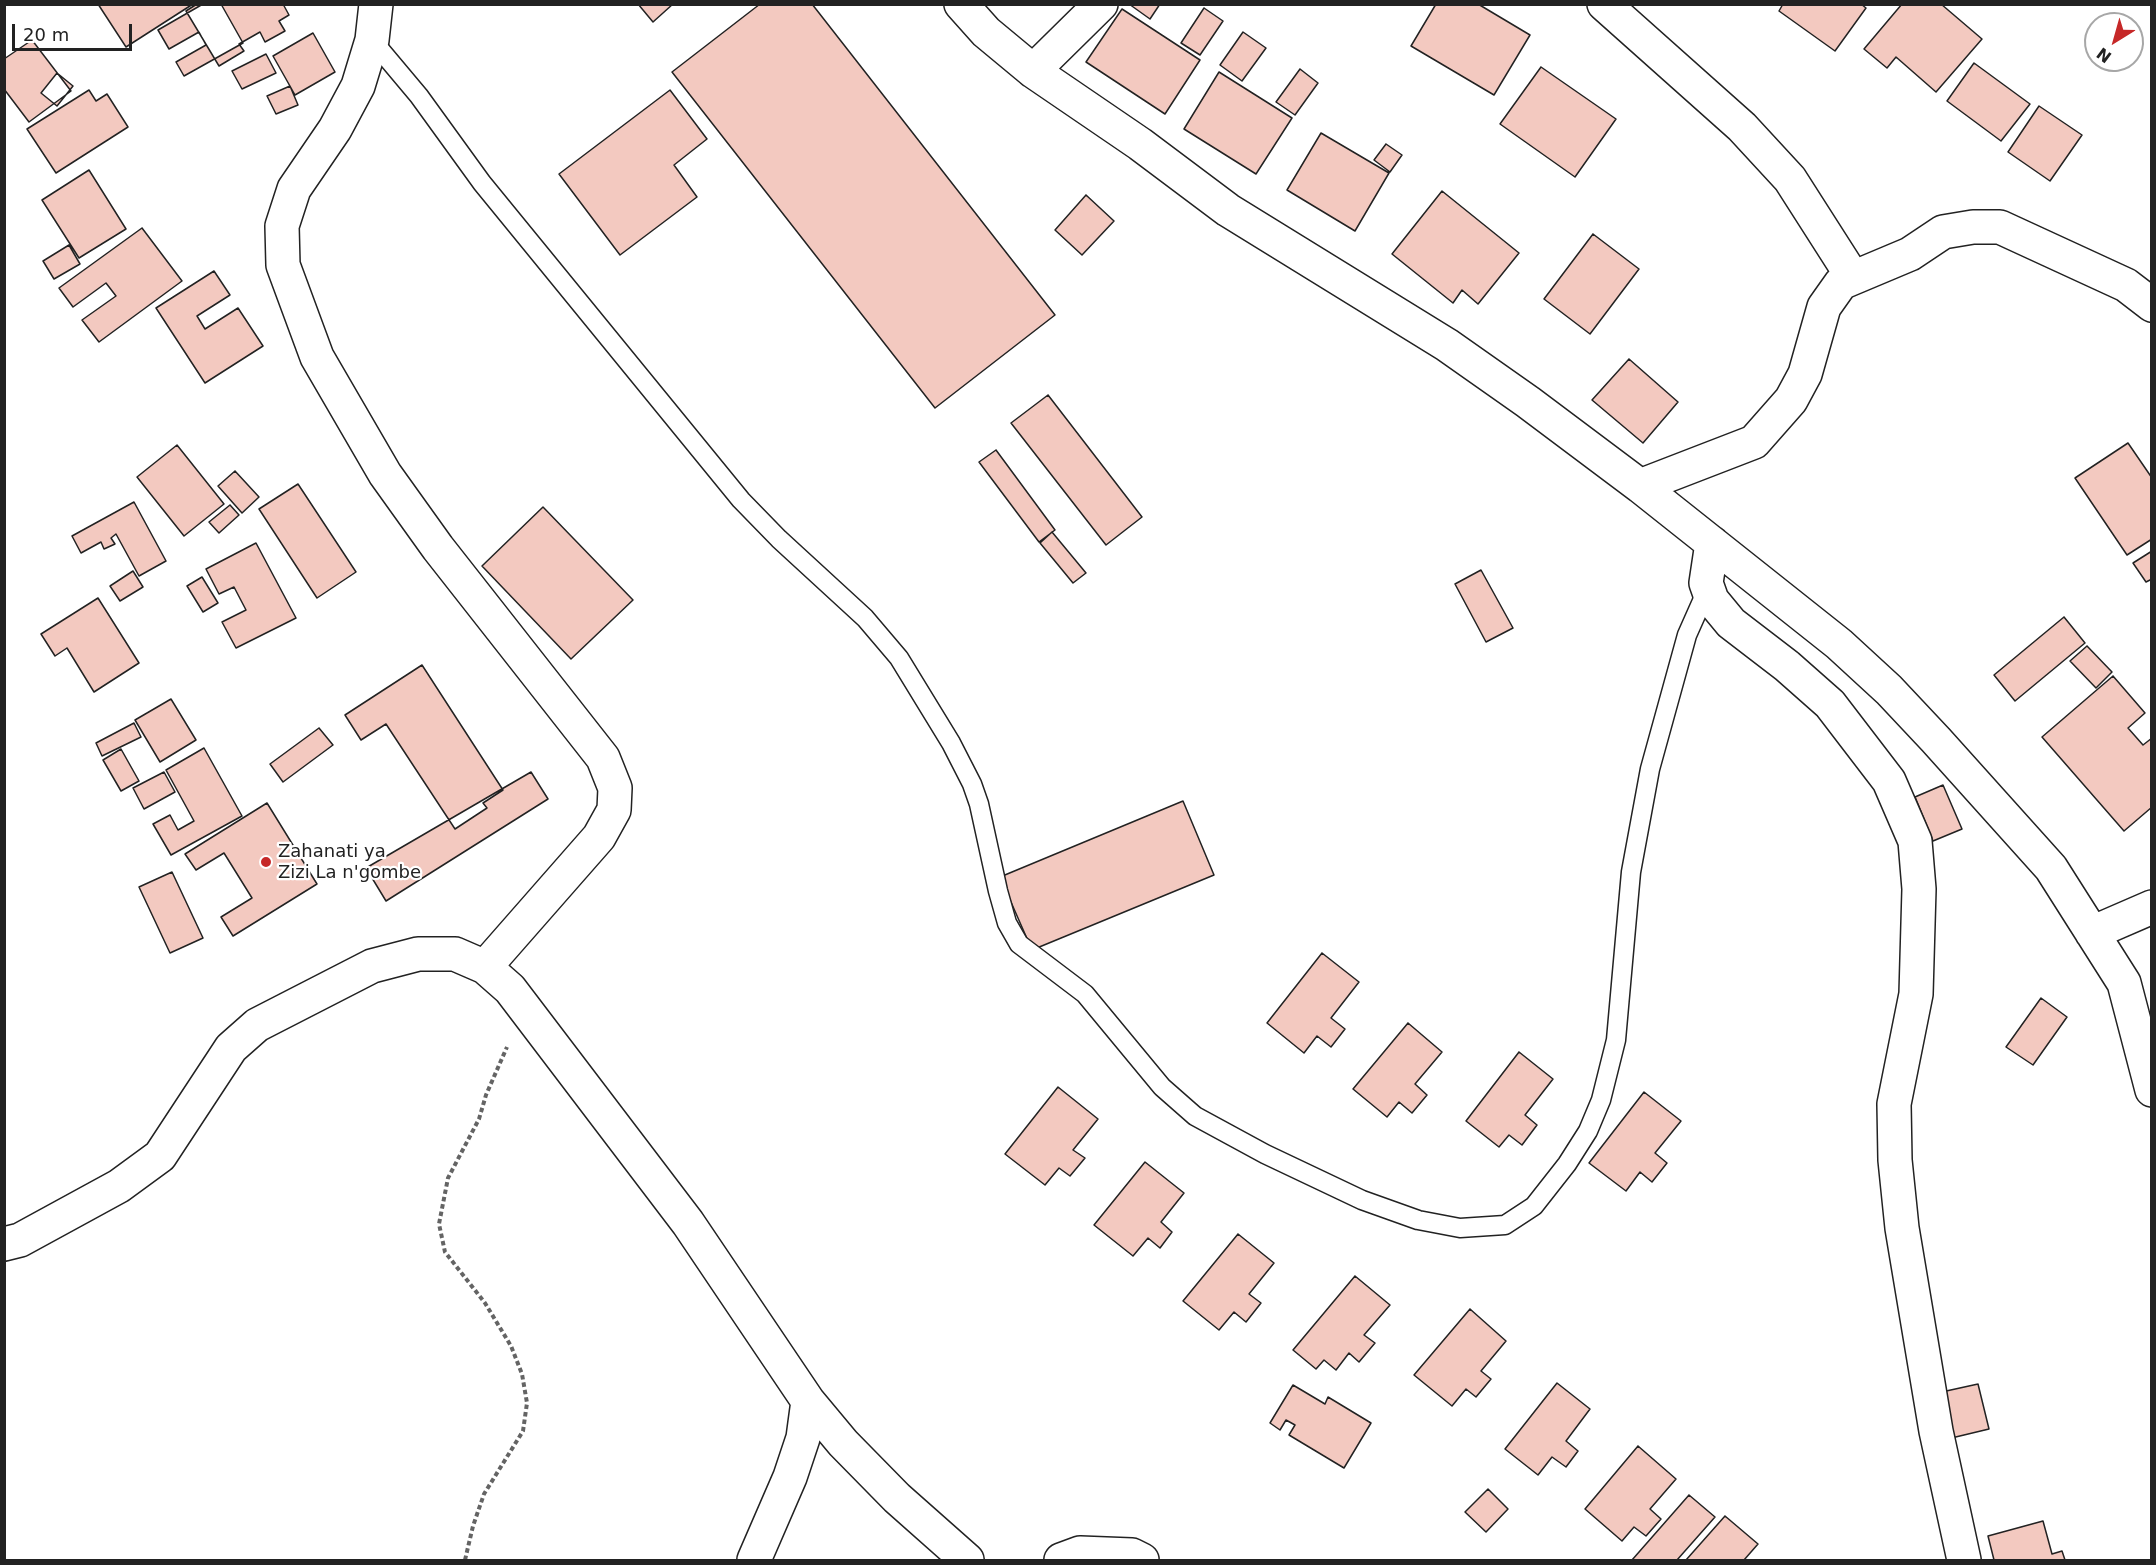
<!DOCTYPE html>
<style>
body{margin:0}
#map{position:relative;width:2156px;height:1565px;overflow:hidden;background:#fff;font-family:"DejaVu Sans",sans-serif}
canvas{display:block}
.frame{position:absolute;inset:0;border:6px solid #222;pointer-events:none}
.north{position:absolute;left:2084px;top:12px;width:60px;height:60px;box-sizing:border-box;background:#fff;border:2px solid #a7a7a7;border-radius:50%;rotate:217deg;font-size:16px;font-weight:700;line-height:24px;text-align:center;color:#222}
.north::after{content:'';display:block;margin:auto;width:21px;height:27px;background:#c62828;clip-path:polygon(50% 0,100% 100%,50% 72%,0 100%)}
.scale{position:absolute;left:12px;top:24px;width:120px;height:27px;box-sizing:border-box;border:3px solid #222;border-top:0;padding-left:8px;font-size:18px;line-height:21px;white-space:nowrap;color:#222;-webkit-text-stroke:4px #fff;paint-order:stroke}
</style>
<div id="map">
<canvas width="2156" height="1565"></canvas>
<div class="frame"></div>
<div class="north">N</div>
<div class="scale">20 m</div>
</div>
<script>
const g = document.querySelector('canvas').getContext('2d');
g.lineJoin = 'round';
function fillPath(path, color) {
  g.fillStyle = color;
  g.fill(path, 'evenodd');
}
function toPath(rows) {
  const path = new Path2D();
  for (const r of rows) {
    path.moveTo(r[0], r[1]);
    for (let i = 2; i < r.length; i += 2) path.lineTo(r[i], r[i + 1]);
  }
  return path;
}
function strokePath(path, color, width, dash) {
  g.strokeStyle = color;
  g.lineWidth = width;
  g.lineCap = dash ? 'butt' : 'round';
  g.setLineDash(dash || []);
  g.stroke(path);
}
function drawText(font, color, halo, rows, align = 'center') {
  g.font = font + ' "DejaVu Sans",sans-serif';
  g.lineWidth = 4.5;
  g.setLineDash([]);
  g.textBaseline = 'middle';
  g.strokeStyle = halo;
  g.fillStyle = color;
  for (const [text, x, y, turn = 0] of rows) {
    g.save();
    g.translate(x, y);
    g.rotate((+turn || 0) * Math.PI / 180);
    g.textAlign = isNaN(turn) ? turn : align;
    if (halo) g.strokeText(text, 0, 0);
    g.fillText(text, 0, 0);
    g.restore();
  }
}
const building = toPath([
 [98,4,193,4,126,47,98,4],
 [197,4,283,4,289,15,279,21,285,31,265,42,260,32,239,44,244,51,219,66,186,11,197,4],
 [203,4,221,4,243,43,184,76,176,62,206,45,199,32,169,49,158,30,203,4],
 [638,4,673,4,653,22,638,4],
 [760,4,812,4,1055,315,935,408,672,72,760,4],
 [1129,4,1160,4,1150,19,1129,4],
 [1436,4,1478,4,1530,35,1494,95,1411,46,1436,4],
 [1783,4,1861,4,1866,8,1835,51,1779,11,1783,4],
 [1902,4,1941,4,1982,39,1936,92,1896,57,1887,68,1864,49,1902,4],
 [1204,8,1223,21,1200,55,1181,43,1204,8],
 [1122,9,1200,60,1165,114,1086,62,1122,9],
 [1243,32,1266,48,1242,81,1220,65,1243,32],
 [313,33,335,72,295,95,273,56,313,33],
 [32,40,71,91,29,122,4,89,4,59,32,40],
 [266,54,276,73,242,89,232,71,266,54],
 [1974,63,2030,104,2001,141,1947,101,1974,63],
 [1541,67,1616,119,1575,177,1500,124,1541,67],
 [1300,69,1318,83,1295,115,1276,102,1300,69],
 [1219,72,1292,118,1256,174,1184,129,1219,72],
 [57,73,73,86,57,106,41,93,57,73],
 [290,86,298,105,276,114,267,96,290,86],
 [89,90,96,101,107,94,128,127,56,173,27,129,89,90],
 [670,90,707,139,674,165,697,197,620,255,559,174,670,90],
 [2039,106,2082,135,2050,181,2008,152,2039,106],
 [1321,133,1389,173,1355,231,1287,190,1321,133],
 [1386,144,1402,155,1390,172,1374,160,1386,144],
 [89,170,126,229,79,258,42,200,89,170],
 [1442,191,1519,253,1478,304,1462,290,1453,303,1392,254,1442,191],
 [1086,195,1114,221,1082,255,1055,230,1086,195],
 [142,228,182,281,99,342,82,320,116,296,106,283,73,307,59,288,142,228],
 [1593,234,1639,269,1590,334,1544,299,1593,234],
 [69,245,80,264,54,279,43,261,69,245],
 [214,271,230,295,197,316,205,329,238,308,263,346,205,383,156,308,214,271],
 [1629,359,1678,402,1643,443,1592,400,1629,359],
 [1048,395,1142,517,1106,545,1011,423,1048,395],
 [2128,443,2152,478,2152,539,2127,555,2075,478,2128,443],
 [177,445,224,504,184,536,137,477,177,445],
 [996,450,1055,530,1039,542,979,462,996,450],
 [235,471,259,497,242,513,218,486,235,471],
 [298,484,356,572,317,598,259,509,298,484],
 [134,502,166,561,139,576,116,534,111,538,115,544,104,549,101,542,81,553,72,536,134,502],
 [230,505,239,515,219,533,209,522,230,505],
 [543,507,633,600,571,659,482,566,543,507],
 [1052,532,1086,573,1073,583,1040,543,1052,532],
 [256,543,296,618,236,648,222,622,246,610,234,587,219,594,206,569,256,543],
 [2152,551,2152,579,2146,582,2133,563,2152,551],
 [1481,570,1513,628,1486,642,1455,584,1481,570],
 [133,571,143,587,120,601,110,586,133,571],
 [202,577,218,603,203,612,187,586,202,577],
 [98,598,139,663,94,692,67,648,55,656,41,634,98,598],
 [2064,617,2085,643,2015,701,1994,675,2064,617],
 [2087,646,2112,672,2096,688,2070,661,2087,646],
 [422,665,503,790,483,803,487,808,455,829,386,724,361,740,345,715,422,665],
 [2113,676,2145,713,2128,728,2143,745,2152,738,2152,807,2124,831,2042,737,2113,676],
 [171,699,196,740,160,762,135,720,171,699],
 [134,723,141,737,102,756,96,743,134,723],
 [319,728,333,745,283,782,270,764,319,728],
 [204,748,242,816,171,855,153,824,170,815,178,830,194,821,166,770,204,748],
 [121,749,139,781,121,791,103,760,121,749],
 [164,772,175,792,144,809,133,788,164,772],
 [531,772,548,799,386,901,366,868,531,772],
 [1943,785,1962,829,1933,841,1915,797,1943,785],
 [1183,801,1214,875,1032,950,1000,877,1183,801],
 [267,803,317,884,233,936,221,917,252,898,224,853,196,870,185,854,267,803],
 [172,872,203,938,170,953,139,887,172,872],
 [1322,953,1359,982,1331,1018,1345,1029,1331,1047,1317,1036,1304,1053,1267,1023,1322,953],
 [2041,998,2067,1017,2033,1065,2006,1047,2041,998],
 [1408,1023,1442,1052,1415,1084,1427,1095,1412,1113,1399,1102,1387,1117,1353,1089,1408,1023],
 [1519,1052,1553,1079,1525,1115,1537,1125,1522,1145,1509,1135,1499,1147,1466,1121,1519,1052],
 [1058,1087,1098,1119,1073,1150,1085,1158,1070,1176,1059,1168,1045,1185,1005,1154,1058,1087],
 [1644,1092,1681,1121,1655,1153,1667,1163,1652,1182,1640,1172,1626,1191,1589,1163,1644,1092],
 [1145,1162,1184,1193,1161,1222,1172,1232,1160,1248,1148,1238,1133,1256,1094,1225,1145,1162],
 [1238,1234,1274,1263,1249,1294,1261,1303,1246,1322,1234,1312,1219,1330,1183,1301,1238,1234],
 [1355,1276,1390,1305,1364,1335,1375,1343,1359,1362,1349,1353,1336,1370,1324,1360,1316,1369,1293,1350,1355,1276],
 [1470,1309,1506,1341,1481,1371,1491,1379,1476,1397,1466,1389,1452,1406,1414,1375,1470,1309],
 [1557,1383,1590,1409,1566,1441,1578,1451,1566,1467,1552,1457,1538,1475,1505,1449,1557,1383],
 [1978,1384,1989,1429,1939,1441,1928,1395,1978,1384],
 [1293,1385,1325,1404,1328,1397,1371,1423,1344,1468,1289,1435,1295,1425,1286,1420,1280,1430,1270,1423,1293,1385],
 [1638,1446,1676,1479,1650,1509,1661,1519,1646,1536,1634,1527,1622,1541,1585,1509,1638,1446],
 [1488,1489,1508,1509,1486,1532,1465,1512,1488,1489],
 [1689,1495,1715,1517,1677,1560,1632,1560,1689,1495],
 [1725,1516,1758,1544,1744,1560,1686,1560,1725,1516],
 [2043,1521,2052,1554,2062,1551,2065,1560,1994,1560,1988,1536,2043,1521]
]);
fillPath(building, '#f3c9c0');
strokePath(building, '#222', 1.5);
const service = toPath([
 [372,40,419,96,482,183,741,500,779,539,865,618,899,658,951,743,972,784,979,804,998,891,1007,923,1019,944,1085,994,1162,1087,1195,1116,1265,1154,1362,1200,1418,1220,1460,1228,1505,1225,1534,1206,1567,1164,1588,1131,1601,1100,1616,1040,1631,872,1650,769,1687,635,1707,590]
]);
const minor = toPath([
 [376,4,372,40,358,86,335,129,294,189,282,226,283,265,317,357,385,474,438,548,603,758,615,788,614,810,599,837,485,967],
 [961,4,986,32,1033,71,1140,144,1228,210,1447,345,1528,402,1640,486,1839,644,1889,690,1936,740,2051,868,2124,983,2152,1090],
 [1604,4,1742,127,1790,179,1852,276],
 [1033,71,1101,4],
 [1640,486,1754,442,1791,400,1805,374,1824,307,1841,283,1910,254,1943,232,1973,227,2000,227,2126,285,2152,305],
 [1712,543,1706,583,1712,600,1731,623,1787,666,1830,704,1889,781,1915,841,1919,889,1916,994,1894,1104,1895,1160,1902,1228,1936,1431,1964,1560],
 [2092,933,2152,907],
 [4,1244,20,1240,119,1186,160,1156,231,1048,257,1025,372,966,418,954,455,954,485,967,510,989,688,1223,808,1401,843,1443,897,1498,967,1560],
 [754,1560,790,1477,803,1438,808,1401],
 [1061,1560,1080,1553,1132,1555,1142,1560]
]);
strokePath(service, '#222', 21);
strokePath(minor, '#222', 36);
strokePath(toPath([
 [465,1560,473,1526,484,1494,523,1431,527,1403,522,1374,511,1346,485,1303,445,1252,439,1224,448,1178,479,1119,486,1095,507,1047]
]), '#646464', 4, [4.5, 3]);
strokePath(service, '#fff', 18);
strokePath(minor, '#fff', 33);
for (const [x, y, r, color] of [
 [266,862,6,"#c62828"]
]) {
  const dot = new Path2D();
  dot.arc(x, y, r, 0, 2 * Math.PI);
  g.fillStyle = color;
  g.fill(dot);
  strokePath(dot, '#fff', 2);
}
drawText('18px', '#222', '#fff', [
 ["Zahanati ya",278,852],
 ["Zizi La n'gombe",278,873]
], 'left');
</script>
